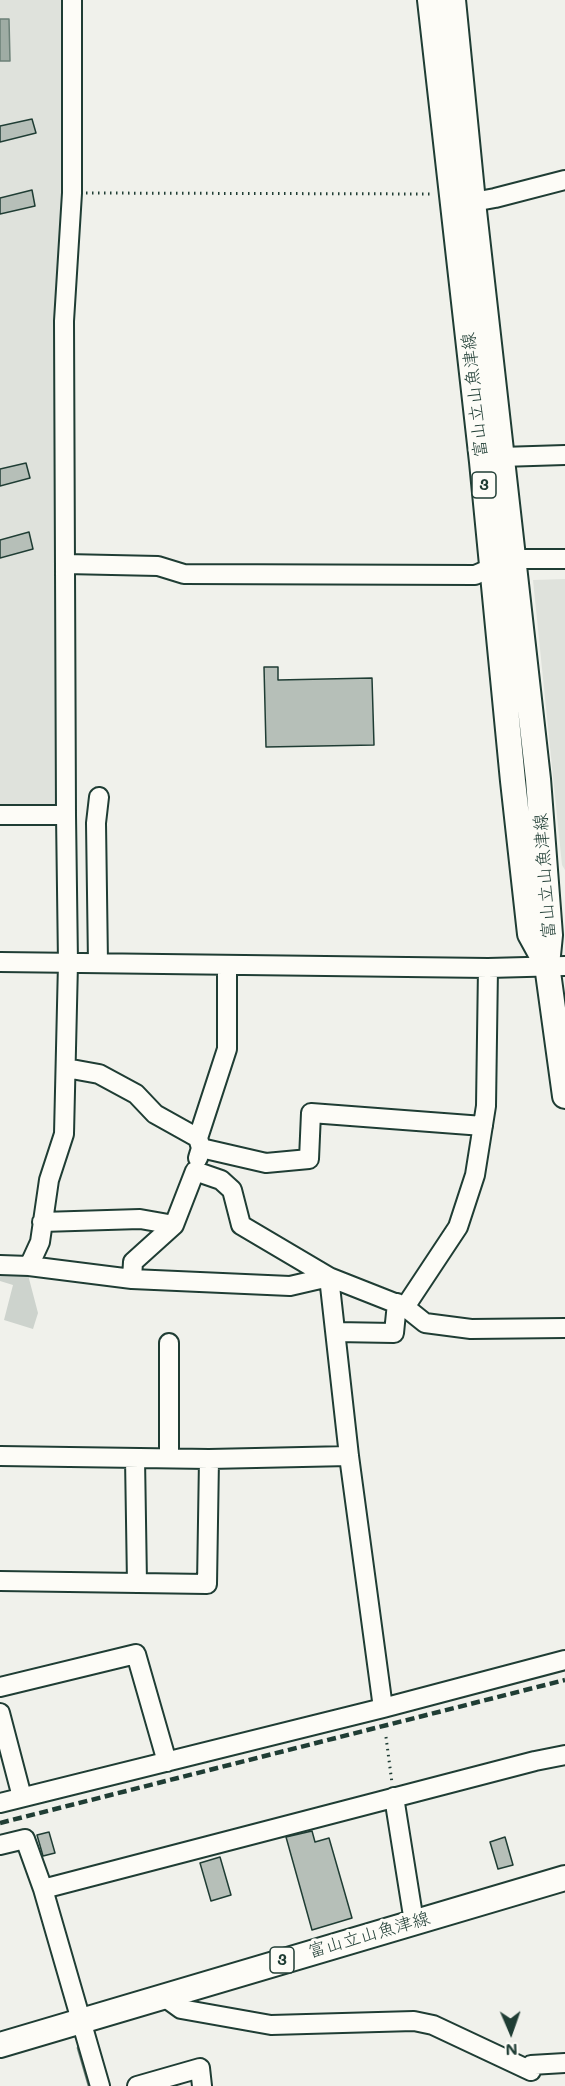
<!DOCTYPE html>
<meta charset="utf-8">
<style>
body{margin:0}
#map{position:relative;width:565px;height:2086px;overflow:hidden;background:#f0f1eb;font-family:Mali,sans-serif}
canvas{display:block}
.north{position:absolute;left:481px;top:2002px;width:60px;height:60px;-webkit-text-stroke:4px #fdfcf7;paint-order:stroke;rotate:178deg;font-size:16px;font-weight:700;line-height:24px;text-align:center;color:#1f3d34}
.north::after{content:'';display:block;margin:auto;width:21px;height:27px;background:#1f3d34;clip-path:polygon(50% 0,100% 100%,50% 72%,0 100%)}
</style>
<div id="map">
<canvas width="565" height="2086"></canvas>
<div class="north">N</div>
</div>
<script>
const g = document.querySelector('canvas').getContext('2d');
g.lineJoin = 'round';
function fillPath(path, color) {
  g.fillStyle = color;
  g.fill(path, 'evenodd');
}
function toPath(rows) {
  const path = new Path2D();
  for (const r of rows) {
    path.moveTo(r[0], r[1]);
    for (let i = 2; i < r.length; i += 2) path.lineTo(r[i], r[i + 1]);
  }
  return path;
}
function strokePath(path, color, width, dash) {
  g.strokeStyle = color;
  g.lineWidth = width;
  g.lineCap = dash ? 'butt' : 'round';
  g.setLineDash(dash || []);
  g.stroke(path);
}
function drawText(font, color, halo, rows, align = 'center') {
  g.font = font + ' Mali,"Klee One",sans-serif';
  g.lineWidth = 6;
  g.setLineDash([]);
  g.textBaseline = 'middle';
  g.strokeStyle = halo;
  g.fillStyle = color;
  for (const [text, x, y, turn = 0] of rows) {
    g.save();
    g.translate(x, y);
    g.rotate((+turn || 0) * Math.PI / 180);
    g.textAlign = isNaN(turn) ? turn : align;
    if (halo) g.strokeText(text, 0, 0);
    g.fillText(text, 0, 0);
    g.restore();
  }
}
fillPath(toPath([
 [0,0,64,0,64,127,59,369,58,804,0,804],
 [565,579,565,870,562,865,533,580]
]), '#dfe2dc');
fillPath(toPath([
 [0,1269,27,1271,38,1313,33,1329,4,1320,13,1285,0,1281]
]), '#cdd3cd');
const water = toPath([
 [0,19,9,19,10,61,0,61,0,19]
]);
fillPath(water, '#9faca4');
strokePath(water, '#6c8077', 1.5);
strokePath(toPath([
 [79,2048,90,2086]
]), '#6c8077', 4.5);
const building = toPath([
 [32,119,36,133,0,142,0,126,32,119],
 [32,190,35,206,0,214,0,198,32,190],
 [26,463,30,478,0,486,0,469,26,463],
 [29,532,33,549,0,558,0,540,29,532],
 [264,667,278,667,278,680,372,678,374,745,266,747,264,667],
 [312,1831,315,1842,329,1838,352,1918,312,1930,286,1837,312,1831],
 [49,1832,55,1853,43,1856,37,1835,49,1832],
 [505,1837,513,1865,498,1869,490,1842,505,1837],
 [220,1857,231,1895,211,1901,200,1863,220,1857]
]);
fillPath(building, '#b6bfb8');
strokePath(building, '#1f3d34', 1.5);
const minor = toPath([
 [473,202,495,198,565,180],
 [501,457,565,455],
 [66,564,158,566,184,574,475,575,512,559,565,559],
 [0,815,66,815,64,321,72,193,72,0],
 [0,962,488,968,565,966],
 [98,963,96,823,99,797],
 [66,1068,99,1074,136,1094,155,1114,198,1138],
 [201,1148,266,1163,309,1159,311,1113,483,1126],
 [198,1158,201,1148,198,1138,227,1049,227,965],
 [42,1222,140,1219,174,1225],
 [0,1265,29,1266,132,1279,290,1286,329,1277],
 [29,1266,40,1242,49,1180,64,1134,68,963,66,815],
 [329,1277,349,1456,383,1708],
 [132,1279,133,1262,174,1225,195,1171,221,1180,232,1190,241,1225,329,1277,405,1307,425,1323,471,1329,565,1328],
 [405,1307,458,1227,475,1175,486,1106,488,968],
 [336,1332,394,1333,397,1303],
 [169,1343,169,1458],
 [0,1456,209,1459,349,1456],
 [135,1458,137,1583],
 [0,1581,207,1584,209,1459],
 [0,1687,136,1654,167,1762],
 [0,1713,22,1797],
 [394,1797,414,1922],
 [0,1803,383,1708,565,1660],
 [0,1845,25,1839,43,1889,100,2086],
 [43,1889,535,1761,565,1755],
 [163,1996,181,2009,271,2025,414,2021,433,2025,531,2071,531,2065,565,2063],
 [137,2086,200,2068,202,2086]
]);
const major = toPath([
 [430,0,482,462,513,781,530,934,547,965],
 [453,0,473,202,538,779,550,935,547,965,565,1096],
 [0,2045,565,1878]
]);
strokePath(minor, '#1f3d34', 22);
strokePath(major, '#1f3d34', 28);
strokePath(toPath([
 [86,193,433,194],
 [386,1737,392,1783]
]), '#1f3d34', 3, [1.5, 4.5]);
strokePath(minor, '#fdfcf7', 18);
strokePath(major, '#fdfcf7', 24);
strokePath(toPath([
 [0,1823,565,1680]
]), '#1f3d34', 4.5, [9, 4.5]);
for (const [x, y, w] of [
 [484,485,24],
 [282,1960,24]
]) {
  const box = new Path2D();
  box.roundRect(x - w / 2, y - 13, w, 26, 4.5);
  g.fillStyle = '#fdfcf7';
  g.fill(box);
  strokePath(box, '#1f3d34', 1.5);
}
drawText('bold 16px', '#1f3d34', null, [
 ["3",484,485],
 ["3",282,1960]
]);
drawText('18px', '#1f3d34', '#fdfcf7', [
 ["富山立山魚津線",475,395,-96],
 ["富山立山魚津線",545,876,-94],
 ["富山立山魚津線",369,1935,-16]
]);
</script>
